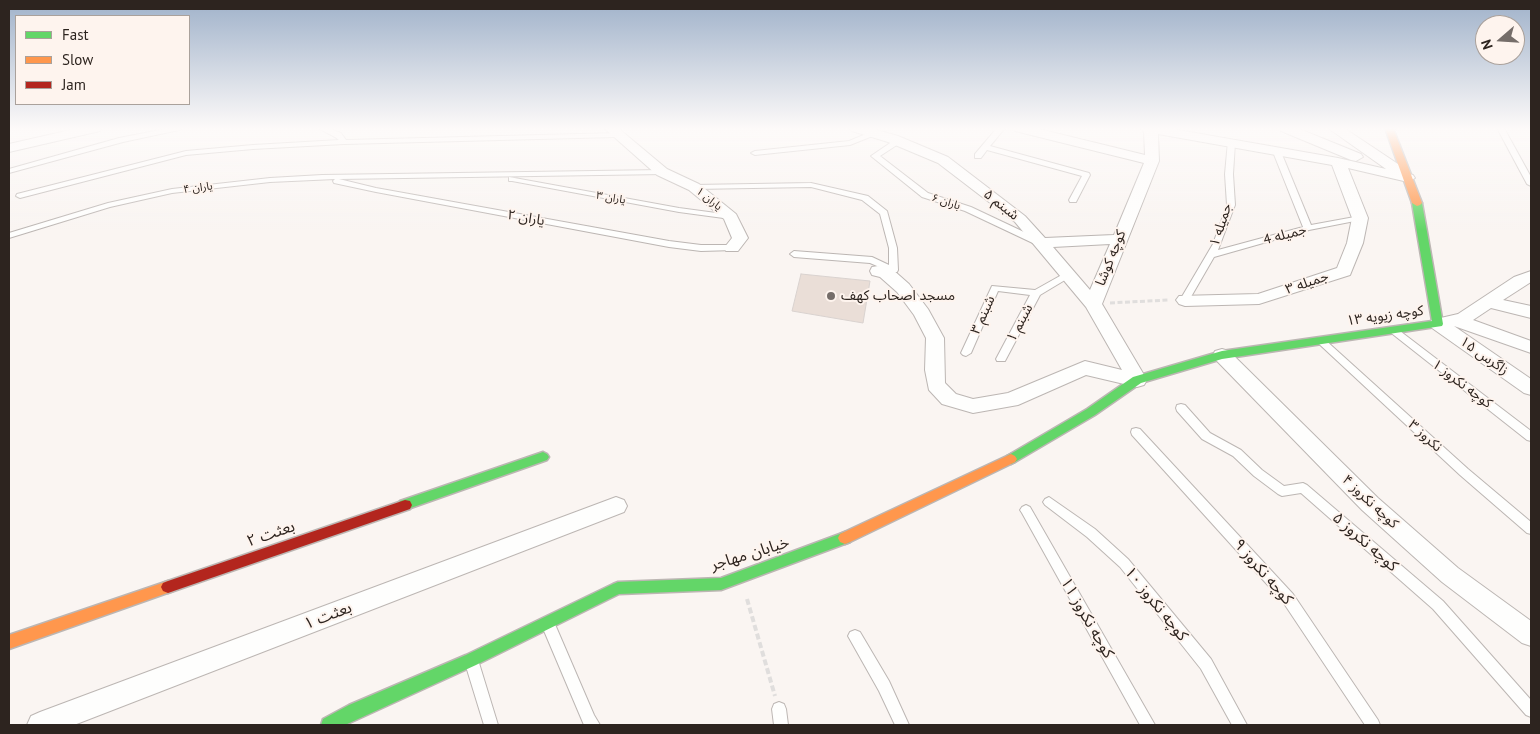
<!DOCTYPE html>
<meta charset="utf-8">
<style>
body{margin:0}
#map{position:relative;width:1540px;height:734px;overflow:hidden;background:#faf5f2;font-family:"PT Sans",sans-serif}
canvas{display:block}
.frame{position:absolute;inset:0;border:10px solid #2d241f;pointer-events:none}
.legend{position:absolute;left:15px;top:15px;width:175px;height:90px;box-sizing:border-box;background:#fef4ee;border:1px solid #aaa19b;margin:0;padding:6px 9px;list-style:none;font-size:15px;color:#2d241f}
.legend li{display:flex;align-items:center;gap:10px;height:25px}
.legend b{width:25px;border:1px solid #aaa19b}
.north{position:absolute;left:1475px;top:15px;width:50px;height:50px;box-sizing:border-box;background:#fef4ee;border:1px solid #aaa19b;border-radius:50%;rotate:251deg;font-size:14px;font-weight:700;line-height:20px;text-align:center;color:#2d241f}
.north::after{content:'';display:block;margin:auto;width:18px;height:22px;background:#756d69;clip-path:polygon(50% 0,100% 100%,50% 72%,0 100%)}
</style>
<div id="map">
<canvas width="1540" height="734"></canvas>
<div class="frame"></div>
<ul class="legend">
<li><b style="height:6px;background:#63d668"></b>Fast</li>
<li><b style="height:6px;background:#ff974d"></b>Slow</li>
<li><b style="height:6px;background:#b3261e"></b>Jam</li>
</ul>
<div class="north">N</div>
</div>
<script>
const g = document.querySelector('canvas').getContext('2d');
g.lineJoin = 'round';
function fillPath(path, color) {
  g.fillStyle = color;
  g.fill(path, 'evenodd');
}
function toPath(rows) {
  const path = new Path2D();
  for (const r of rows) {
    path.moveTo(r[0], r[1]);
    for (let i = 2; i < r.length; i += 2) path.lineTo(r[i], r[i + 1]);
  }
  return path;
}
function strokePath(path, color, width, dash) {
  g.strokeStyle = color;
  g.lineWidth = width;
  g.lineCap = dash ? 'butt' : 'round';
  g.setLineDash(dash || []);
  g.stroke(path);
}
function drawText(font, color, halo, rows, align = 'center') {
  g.font = font + ' "PT Sans","Noto Sans Arabic",sans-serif';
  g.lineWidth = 4;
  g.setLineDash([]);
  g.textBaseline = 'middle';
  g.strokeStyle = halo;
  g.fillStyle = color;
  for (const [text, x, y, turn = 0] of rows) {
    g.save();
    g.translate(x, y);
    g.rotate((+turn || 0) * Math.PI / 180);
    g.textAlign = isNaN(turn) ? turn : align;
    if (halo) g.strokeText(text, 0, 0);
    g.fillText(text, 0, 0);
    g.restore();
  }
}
const building = toPath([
 [801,274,870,281,863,323,792,311,801,274]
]);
fillPath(building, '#eaded7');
strokePath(building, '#d9d2cf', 1);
const lane = toPath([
 [170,128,183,128,179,130,123,142,9,173,9,169,119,138,170,128],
 [318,128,327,128,341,133,346,140,617,133,621,135,617,137,344,144,253,149,186,155,20,198,16,196,17,194,186,151,253,145,339,140,335,137,318,128],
 [997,128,1005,128,990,146,1089,173,1090,175,1076,202,1070,202,1069,200,1082,176,987,150,981,158,975,158,975,154,997,128],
 [1497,128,1504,128,1531,177,1531,186,1527,184,1497,128],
 [873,131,880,133,850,145,755,155,751,153,755,151,849,141,873,131],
 [896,139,903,141,880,156,928,193,971,207,1043,241,1043,245,1037,245,965,211,922,197,871,156,896,139],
 [1228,141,1235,143,1233,174,1235,205,1218,250,1303,227,1273,152,1277,150,1281,152,1311,225,1360,216,1364,218,1360,220,1309,230,1214,257,1188,302,1182,302,1180,300,1213,244,1227,205,1225,174,1228,141],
 [662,170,665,170,665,174,339,179,376,188,669,241,701,245,732,245,736,248,735,250,701,251,669,247,376,192,334,183,333,181,335,179,270,182,172,193,110,207,9,238,9,233,108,203,172,189,270,178,322,175,662,170],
 [509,177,679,208,731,215,735,217,731,219,679,212,512,181,509,181,509,177],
 [811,183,868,196,887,211,897,248,898,270,897,272,891,272,870,263,794,257,790,254,794,251,872,257,889,265,889,248,880,214,862,200,811,187,694,189,690,187,694,185,811,183],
 [1067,272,1070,273,1071,275,1070,277,1040,295,1005,361,997,361,996,359,1030,295,998,291,971,353,966,356,963,355,961,353,992,286,1035,290,1067,272],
 [1393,327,1396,328,1531,431,1531,441,1527,440,1390,332,1388,330,1393,327],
 [1320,337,1323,338,1468,469,1531,522,1531,534,1527,533,1460,475,1317,342,1315,340,1320,337],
 [1181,404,1185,405,1210,433,1241,450,1262,470,1284,486,1303,483,1307,485,1443,601,1531,700,1531,717,1526,715,1433,609,1301,493,1282,496,1278,494,1254,476,1233,456,1202,439,1177,411,1176,408,1177,405,1181,404],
 [1136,428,1140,429,1293,594,1378,720,1380,725,1365,725,1283,602,1132,435,1131,432,1132,429,1136,428],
 [1049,497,1095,529,1128,559,1211,659,1247,725,1232,725,1201,669,1120,567,1087,537,1045,505,1043,502,1045,499,1049,497],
 [1026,505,1030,507,1155,725,1140,725,1022,513,1020,510,1022,507,1026,505],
 [549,620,554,622,594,715,600,725,584,725,542,626,544,622,549,620],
 [855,630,860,632,889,681,909,725,895,725,879,691,848,636,850,632,855,630],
 [472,657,477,658,479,663,498,725,484,725,465,663,467,658,472,657],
 [779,702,784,704,786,709,788,725,774,725,772,709,774,704,779,702]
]);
const street = toPath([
 [79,128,102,128,100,131,9,152,9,144,79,128],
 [604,128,618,128,667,169,699,184,736,214,748,238,738,251,726,251,724,248,732,238,724,219,689,190,657,175,604,128],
 [850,128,870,128,898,136,948,157,1025,216,1045,238,1114,235,1144,163,1015,131,1014,128,1035,128,1145,155,1144,132,1140,128,1167,128,1338,158,1386,169,1328,128,1344,128,1404,168,1405,173,1413,175,1415,178,1408,182,1348,168,1368,218,1363,243,1350,275,1259,304,1185,306,1179,304,1176,300,1179,296,1258,294,1337,268,1347,243,1352,218,1332,165,1158,134,1159,161,1102,304,1147,380,1144,385,1137,387,1086,375,1018,405,973,413,942,404,929,390,925,370,926,338,914,315,897,292,880,277,872,275,870,271,872,267,878,266,892,269,909,284,928,309,944,338,945,383,956,394,973,399,1008,393,1085,361,1122,370,1086,307,1015,222,938,163,888,142,852,131,850,128],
 [1110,244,1090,290,1053,247,1110,244],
 [1279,128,1297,128,1361,154,1363,157,1356,161,1351,160,1281,131,1279,128],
 [1531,271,1531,282,1503,300,1531,306,1531,318,1491,308,1473,320,1531,341,1531,353,1454,326,1531,379,1531,395,1524,393,1432,328,1429,324,1432,320,1458,314,1514,277,1531,271],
 [1222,349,1229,351,1378,498,1458,568,1531,621,1531,646,1522,643,1442,582,1362,510,1215,359,1213,355,1215,351,1222,349],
 [616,497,624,500,627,506,624,512,74,725,27,725,31,716,40,712,616,497]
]);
const fast = toPath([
 [1417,200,1422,203,1443,324,1442,326,1222,359,1141,383,1095,415,1015,462,1011,464,1007,462,1005,459,1007,456,1087,409,1133,377,1222,351,1432,321,1412,203,1417,200],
 [543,452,547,454,549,457,547,460,405,510,400,509,398,505,400,501,543,452],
 [845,532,850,534,852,538,850,542,721,590,619,594,476,665,345,725,321,725,323,719,349,705,466,655,613,584,618,582,721,578,845,532]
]);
const slow = toPath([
 [1385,128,1393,128,1422,203,1420,205,1417,206,1412,203,1385,128],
 [1011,454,1015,456,1017,459,1015,462,850,542,845,544,840,542,838,538,840,534,1011,454],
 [168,581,173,583,175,587,173,591,9,649,9,635,168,581]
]);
const jam = toPath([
 [405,500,410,501,412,505,410,509,168,593,163,591,161,587,163,583,168,581,405,500]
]);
strokePath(lane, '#bcb6b3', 2);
strokePath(street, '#bcb6b3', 2);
strokePath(fast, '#bcb6b3', 3);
strokePath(slow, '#bcb6b3', 3);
strokePath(jam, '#bcb6b3', 3);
strokePath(toPath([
 [1110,303,1169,300]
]), '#e0dedd', 3, [5, 2.5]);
strokePath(toPath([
 [747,599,775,696]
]), '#e0dedd', 4, [6, 3]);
fillPath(lane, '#fefefd');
fillPath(street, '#fefefd');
fillPath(fast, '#63d668');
fillPath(slow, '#ff974d');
fillPath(jam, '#b3261e');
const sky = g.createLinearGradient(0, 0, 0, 230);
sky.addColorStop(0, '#a0b2ca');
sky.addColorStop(0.56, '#fdfaf9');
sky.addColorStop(1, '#fdfaf900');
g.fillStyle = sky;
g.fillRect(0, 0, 1540, 230);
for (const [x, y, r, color] of [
 [831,296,5,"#756d69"]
]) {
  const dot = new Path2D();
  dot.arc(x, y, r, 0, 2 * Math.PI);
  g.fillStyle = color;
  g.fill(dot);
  strokePath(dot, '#fef4ee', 2);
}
drawText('11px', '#2d241f', '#fef4ee', [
 ["یاران ۴",198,188,-7],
 ["یاران ۳",611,198,10],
 ["یاران ۱",709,199,39],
 ["باران ۶",946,202,18]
]);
drawText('14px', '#2d241f', '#fef4ee', [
 ["شبنم ۵",1001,205,38],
 ["یاران ۲",526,218,10],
 ["جمیله ۱",1221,225,-72],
 ["جمیله 4",1285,235,-15],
 ["کوچه کوشا",1111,258,-68],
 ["جمیله ۳",1307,283,-19],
 ["شبنم ۳",983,315,-66],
 ["کوچه زیویه ۱۳",1385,316,-8],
 ["شبنم ۱",1020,323,-62],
 ["زاگرس ۱۵",1484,356,35],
 ["کوچه نکروز ۱",1462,384,37],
 ["نکروز ۳",1425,436,42],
 ["کوچه نکروز ۴",1370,502,43]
]);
drawText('14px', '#2d241f', '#fef4ee', [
 ["مسجد اصحاب کهف",841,296]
], 'left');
drawText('16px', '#2d241f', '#fef4ee', [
 ["بعثت ۲",271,534,-19],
 ["کوچه نکروز ۵",1365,542,41],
 ["خیابان مهاجر",750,554,-17],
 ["کوچه نکروز ۹",1263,572,49],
 ["کوچه نکروز ۱۰",1156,604,51],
 ["بعثت ۱",328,616,-21],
 ["کوچه نکروز ۱۱",1087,618,60]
]);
</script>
